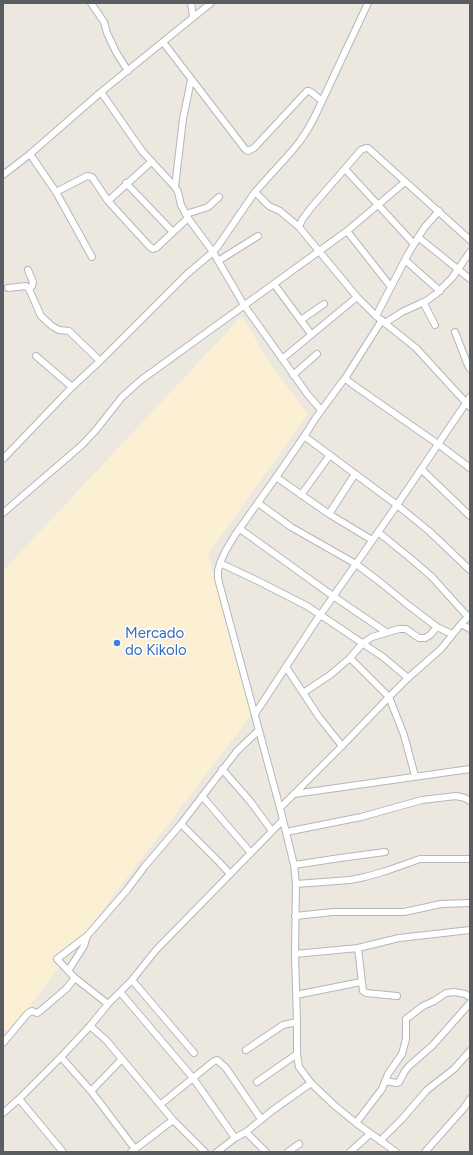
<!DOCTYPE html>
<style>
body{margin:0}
#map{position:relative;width:473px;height:1155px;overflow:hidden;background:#ece8e0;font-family:Figtree,sans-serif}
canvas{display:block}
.frame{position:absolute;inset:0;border:4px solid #595d61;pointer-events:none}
</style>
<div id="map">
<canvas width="473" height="1155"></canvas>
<div class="frame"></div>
</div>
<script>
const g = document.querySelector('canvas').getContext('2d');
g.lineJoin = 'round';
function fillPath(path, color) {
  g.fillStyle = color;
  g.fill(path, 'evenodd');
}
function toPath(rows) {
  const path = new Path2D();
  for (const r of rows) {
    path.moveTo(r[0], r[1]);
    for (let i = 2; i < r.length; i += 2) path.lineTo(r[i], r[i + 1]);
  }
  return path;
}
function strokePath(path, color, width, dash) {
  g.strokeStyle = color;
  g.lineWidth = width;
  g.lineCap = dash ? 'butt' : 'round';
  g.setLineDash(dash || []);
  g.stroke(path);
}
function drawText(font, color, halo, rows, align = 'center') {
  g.font = font + ' Figtree,sans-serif';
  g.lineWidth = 3;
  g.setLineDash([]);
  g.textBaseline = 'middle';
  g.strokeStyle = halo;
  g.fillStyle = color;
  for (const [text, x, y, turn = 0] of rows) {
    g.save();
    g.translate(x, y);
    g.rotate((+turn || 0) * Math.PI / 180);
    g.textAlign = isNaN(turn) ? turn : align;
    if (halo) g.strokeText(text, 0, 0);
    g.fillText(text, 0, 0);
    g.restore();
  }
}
fillPath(toPath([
 [242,316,271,365,308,414,208,554,251,715,9,1033,3,1027,3,571]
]), '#fcf0d4');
const minor = toPath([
 [91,3,104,22,107,33,116,52,128,71],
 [191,3,193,17],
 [163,42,245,149,248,151,254,148,307,91,309,91,311,92,322,101],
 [101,92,142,151,175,187,178,192,181,205,188,218,213,252,244,305,308,395,321,410],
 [30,154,56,192,92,257],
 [345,169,414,244],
 [3,175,30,154,101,92,211,3],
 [126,183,172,231],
 [175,187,183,119,191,80],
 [56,192,87,176,92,177,108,201,149,246,153,249,156,248,188,218],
 [255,192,269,206,280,211,299,227],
 [108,201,151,162],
 [186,214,202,209,208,207,219,197],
 [347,231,391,287],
 [418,237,470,279],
 [470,240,368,148,366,148,361,150,310,209,302,220,299,227,357,297,376,316,416,348,470,407],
 [405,260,440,291],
 [218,261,258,236],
 [28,270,33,282,32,286,29,289],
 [274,284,311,334],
 [8,288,26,286,29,289,41,316,52,326,59,330,69,331,100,361],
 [423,302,435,325],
 [376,316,408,254,424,228,439,211],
 [301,320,324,304],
 [382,320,344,380,342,382,315,419,307,432,279,473,235,535,226,550,220,563,218,571,218,579,280,808,294,865,296,884,295,954,297,1022,297,1054,299,1067,311,1083,334,1105,356,1123,396,1152],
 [385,323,402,312,426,301,436,294,452,278,470,252],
 [455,332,467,363,470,369],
 [36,356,72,387],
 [282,359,357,297],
 [293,375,317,354],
 [344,380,347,380,352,384,438,444,470,468],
 [304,436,397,505,429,531,470,570],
 [3,459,72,387,100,361,187,274,213,252,218,246,255,192,292,151,300,141,308,129,315,116,368,3],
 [421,469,470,516],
 [276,477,329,514,372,540],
 [301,495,330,455],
 [258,503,291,527,356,564,380,582,408,605,437,627,452,634],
 [3,513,82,445,96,430,122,397,141,380,347,231,405,182],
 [329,514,355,474],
 [240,529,333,596,386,632],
 [378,532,410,558,432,577,468,617],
 [220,563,260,582,307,606,383,657,408,678],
 [461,624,470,629],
 [350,658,389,697,404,735,415,776],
 [286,667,319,717,342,746],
 [303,693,330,675,350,658,362,644,372,637,399,629,406,629,419,638,425,638,430,635,437,627],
 [255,714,314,624,397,505,470,397],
 [222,769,250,801,272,831],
 [294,794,470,769],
 [202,796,251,853],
 [280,808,342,746,389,697,408,678,441,649,461,624,470,615],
 [181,824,219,862,230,874],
 [286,832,361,817,422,800,456,796,465,798,470,801],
 [294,865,340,858,385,852],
 [296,884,350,880,365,877,386,871,420,859,470,859],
 [295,916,333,912,404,912,441,904,470,903],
 [358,948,363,991,366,993,397,996],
 [295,954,358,948,399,938,470,930],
 [68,971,84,946,87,936],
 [132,980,194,1053],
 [120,992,193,1078,235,1138],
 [296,995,361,982],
 [108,1004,75,978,57,959,87,936,127,890,145,866,181,824,237,751,259,730],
 [90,1026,106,1040,173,1120,205,1152],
 [3,1043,28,1013,32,1011,37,1013,39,1012,66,989,75,978],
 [246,1050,283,1025,297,1022],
 [61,1057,91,1091,135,1149],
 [385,1081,397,1083,399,1082,405,1071,409,1066,433,1045,470,1003],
 [257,1082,297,1054],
 [91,1091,122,1059],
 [19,1099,63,1152],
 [161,1104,214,1061,217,1060,226,1068,261,1119],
 [3,1113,19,1099,61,1057,90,1026,108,1004,132,980,156,950,283,820],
 [356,1123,382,1089,388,1074,402,1054,406,1039,406,1019,423,1006,434,1001,446,993,454,992,465,994,470,997],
 [246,1132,266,1152],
 [380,1141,402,1119,427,1090,454,1069,470,1051],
 [131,1152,173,1120],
 [217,1152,235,1138,246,1132,273,1110,311,1083],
 [288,1152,299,1144],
 [350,1152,370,1134],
 [425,1152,464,1108,470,1099]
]);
strokePath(minor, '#b3b7bb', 8);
strokePath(minor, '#fff', 6);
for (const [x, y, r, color] of [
 [117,643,4,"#3f7fe0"]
]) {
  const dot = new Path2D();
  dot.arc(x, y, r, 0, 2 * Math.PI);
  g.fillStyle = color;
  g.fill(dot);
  strokePath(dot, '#fff', 1.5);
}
drawText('15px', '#366cbe', '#fff', [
 ["Mercado",125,634],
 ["do Kikolo",125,651]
], 'left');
</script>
